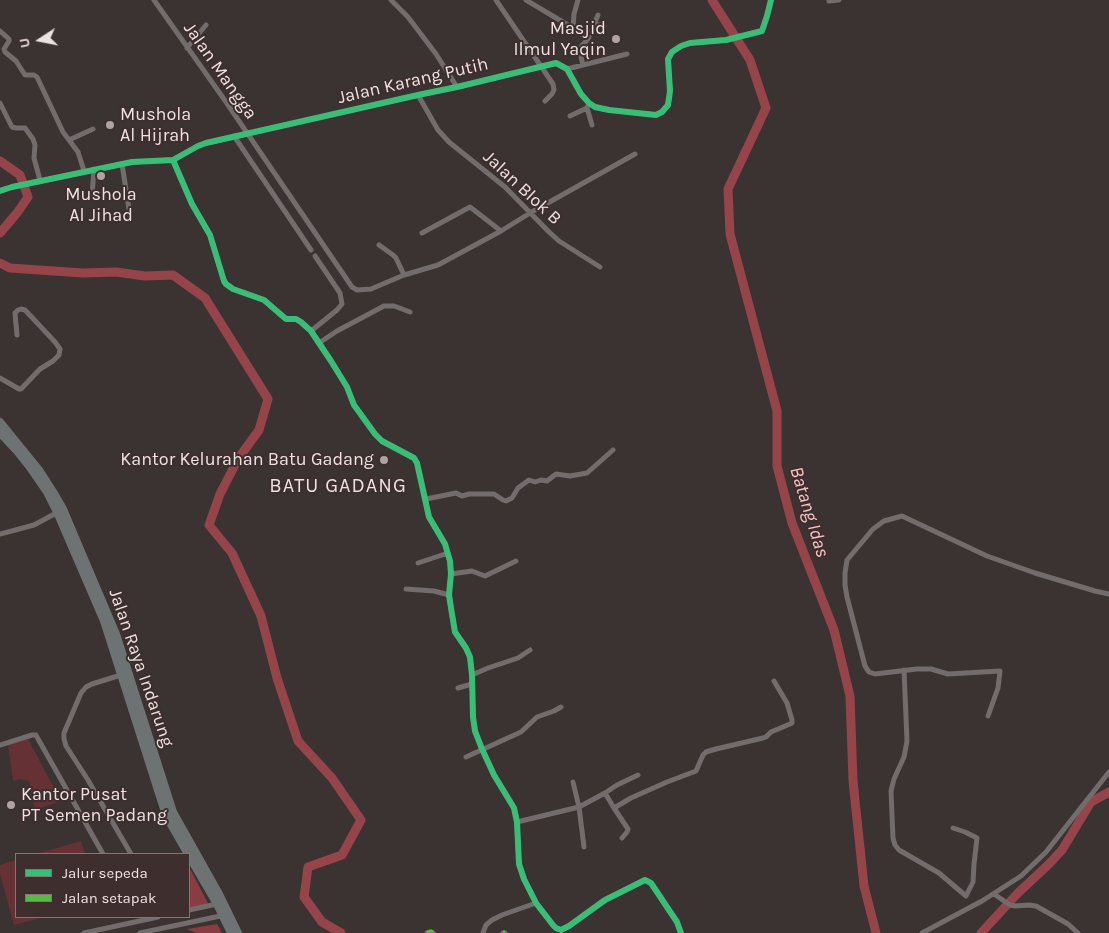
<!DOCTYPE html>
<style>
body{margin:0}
#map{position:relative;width:1109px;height:933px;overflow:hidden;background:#3b3232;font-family:Karla,sans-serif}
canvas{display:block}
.legend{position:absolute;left:15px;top:853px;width:175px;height:65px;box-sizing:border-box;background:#3f2e2e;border:1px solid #857676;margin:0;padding:6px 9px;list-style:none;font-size:15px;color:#ede2e2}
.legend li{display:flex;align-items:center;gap:10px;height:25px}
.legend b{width:25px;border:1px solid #857676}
.north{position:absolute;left:15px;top:15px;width:50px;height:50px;-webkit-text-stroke:4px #3f2e2e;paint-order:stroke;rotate:259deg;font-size:14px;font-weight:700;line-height:20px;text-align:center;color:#ede2e2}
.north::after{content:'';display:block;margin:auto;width:18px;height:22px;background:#ede2e2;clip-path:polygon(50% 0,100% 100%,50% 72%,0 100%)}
</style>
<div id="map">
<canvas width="1109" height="933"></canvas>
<ul class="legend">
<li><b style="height:6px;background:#3abd76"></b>Jalur sepeda</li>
<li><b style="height:6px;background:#58b947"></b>Jalan setapak</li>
</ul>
<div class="north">U</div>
</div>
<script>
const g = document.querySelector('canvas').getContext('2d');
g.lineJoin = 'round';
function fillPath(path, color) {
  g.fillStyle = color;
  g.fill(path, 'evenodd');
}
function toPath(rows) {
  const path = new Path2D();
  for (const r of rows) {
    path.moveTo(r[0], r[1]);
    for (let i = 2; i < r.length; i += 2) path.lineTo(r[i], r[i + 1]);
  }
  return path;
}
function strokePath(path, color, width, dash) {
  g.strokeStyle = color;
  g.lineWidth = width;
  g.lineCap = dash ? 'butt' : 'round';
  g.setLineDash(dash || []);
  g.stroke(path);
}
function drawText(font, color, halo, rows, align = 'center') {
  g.font = font + ' Karla,sans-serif';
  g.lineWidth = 4;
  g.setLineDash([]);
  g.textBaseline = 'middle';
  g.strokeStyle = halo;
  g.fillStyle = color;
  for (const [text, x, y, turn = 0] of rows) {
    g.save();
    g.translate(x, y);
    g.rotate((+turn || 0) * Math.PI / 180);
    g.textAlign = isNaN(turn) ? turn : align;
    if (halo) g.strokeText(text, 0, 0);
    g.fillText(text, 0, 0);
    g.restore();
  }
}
fillPath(toPath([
 [28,739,61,801,35,810,29,781,20,779,13,781,8,745],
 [81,841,85,854,36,854],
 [16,860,16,917,44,917,14,925,0,874,0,865]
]), '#653134');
fillPath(toPath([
 [189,867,210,907,189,911],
 [217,924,222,933,196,933,187,929]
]), '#893c41');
strokePath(toPath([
 [712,0,750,60,766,108,728,189,730,234,777,411,777,466,792,523,834,630,850,696,853,781,864,886,876,933],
 [0,161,20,175,28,197,17,213,0,233],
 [0,263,10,268,83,273,116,272,145,276,173,275,205,298,268,399,259,430,238,459,220,494,209,525,232,553,261,616,277,678,298,741,332,778,361,820,342,855,308,867,304,897,322,922,341,933],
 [981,933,1018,893,1048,865,1062,850,1091,802,1109,792]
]), '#954449', 9);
strokePath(toPath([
 [154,0,226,102,352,287,357,290,371,289,404,275,438,265,501,231,530,213,635,154],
 [391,0,408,17,436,54,457,87],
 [496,0,553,84,554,90,552,94,545,101],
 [526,0,573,28,588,39,579,49,583,65],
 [829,1,839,0],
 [595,24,604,26],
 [573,28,574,14,578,0],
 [0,31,9,39,9,41,4,49,5,52,16,61,25,75,34,75,37,77,63,132,78,152,84,171],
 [588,39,598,15],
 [187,48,206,25],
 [567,69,627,54],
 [418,95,438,130,449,142,505,187,548,231,559,241,600,267],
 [0,103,12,127,16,128,25,128,33,139,35,145,34,158,40,180],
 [589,103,587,108,592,125],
 [570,116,587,108],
 [234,136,311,250],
 [69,140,93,129],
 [173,160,192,204,210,235,224,281,226,284,233,289,264,300,286,319,296,319,301,322,311,331,331,361,347,387,354,405,375,434,382,441,414,458,417,463,429,517,445,544,450,561,451,574,449,595,452,614,455,632,466,648,470,657,472,675,473,717,475,731,482,749,494,775,514,808,517,822,519,864,524,879,536,903,553,925,556,928,561,930,569,926,605,900,645,880,651,883,677,922,681,933],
 [122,164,129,209],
 [0,191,12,187,132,162,173,160,198,146,206,143,418,95,457,87,556,63,567,69,581,94,589,103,595,107,609,110,656,115,662,112,668,105,670,91,668,59,672,52,681,46,690,43,726,40,762,31,767,16,771,0],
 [92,196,94,169],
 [422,233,470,207,501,231],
 [379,245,393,255,396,258,404,275],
 [311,331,337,310,342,304,340,293,315,256],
 [319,343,337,331,384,306,394,306,410,312],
 [0,378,19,389,21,389,40,369,53,361,59,355,60,349,55,342,25,310,21,309,18,310,15,313,17,335],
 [426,499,456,493,462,496,469,494,494,494,503,500,506,501,512,498,518,488,529,480,535,482,541,480,547,481,556,474,570,476,587,473,613,450],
 [0,534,34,525,60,511],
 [418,563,448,553],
 [451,574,472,571,485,576,516,561],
 [406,589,434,591,449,595],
 [904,670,907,741,904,757,894,779,891,791,893,838,895,845,899,850,939,873,966,896,973,882,974,864,977,838,965,832,953,828],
 [121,675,92,684,86,687,81,693,64,733,64,739,66,746,88,780,131,854],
 [472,675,488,668,518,658,530,650],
 [458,688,472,684],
 [988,716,998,688,1000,671,948,674,931,669,917,669,875,674,869,672,865,666,847,597,845,585,845,573,847,560,873,529,884,521,902,516,987,556,1035,573,1095,591,1109,594],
 [0,745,32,735,36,735,37,737,103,854],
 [466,757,521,732,537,717,554,711,561,707],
 [573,782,579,807,584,847],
 [605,793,617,785,638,775],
 [614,808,628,829,627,832,622,838],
 [517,822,579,807,605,793,614,808,631,798,667,782,696,771,703,755,706,752,716,749,763,738,766,737,771,732,790,724,792,723,792,720,787,703,774,681],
 [994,894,1010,905,1015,906,1029,905,1036,906,1068,924,1078,933],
 [189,910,217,904,220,904],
 [84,933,158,917],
 [140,933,225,915],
 [427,933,431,932,433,933],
 [483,933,486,925,492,920,502,915,536,903],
 [503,933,505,933],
 [922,933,982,901,1021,876,1046,852,1109,772]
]), '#726c6c', 5);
strokePath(toPath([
 [0,422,39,470,55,495,63,509,116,634,173,812,219,894,238,933],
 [0,433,17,451,29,466,47,492,57,512,104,621,164,809,169,821,188,854],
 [189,856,217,904,231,933]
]), '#6d7373', 8);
strokePath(toPath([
 [427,933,431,932,433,933],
 [503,933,505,933]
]), '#58b947', 5, [10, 5]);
strokePath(toPath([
 [173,160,192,204,210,235,224,281,226,284,233,289,264,300,286,319,296,319,301,322,311,331,331,361,347,387,354,405,375,434,382,441,414,458,417,463,429,517,445,544,450,561,451,574,449,595,452,614,455,632,466,648,470,657,472,675,473,717,475,731,482,749,494,775,514,808,517,822,519,864,524,879,536,903,553,925,556,928,561,930,569,926,605,900,645,880,651,883,677,922,681,933],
 [0,191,12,187,132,162,173,160,198,146,206,143,418,95,457,87,556,63,567,69,581,94,589,103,595,107,609,110,656,115,662,112,668,105,670,91,668,59,672,52,681,46,690,43,726,40,762,31,767,16,771,0]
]), '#3abd76', 6);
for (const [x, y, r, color] of [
 [616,39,5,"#afa4a4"],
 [110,125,5,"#afa4a4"],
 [101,176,5,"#afa4a4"],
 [384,460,5,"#afa4a4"],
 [11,805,5,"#afa4a4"]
]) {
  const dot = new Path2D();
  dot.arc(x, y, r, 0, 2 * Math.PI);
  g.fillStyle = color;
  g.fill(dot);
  strokePath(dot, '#3f2e2e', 2);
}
drawText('18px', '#ede2e2', '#3f2e2e', [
 ["Masjid",606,29],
 ["Ilmul Yaqin",606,50],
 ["Mushola",120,115,"left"],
 ["Al Hijrah",120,136,"left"],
 ["Mushola",101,195,"center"],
 ["Al Jihad",101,216,"center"],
 ["Kantor Kelurahan Batu Gadang",374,460],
 ["Kantor Pusat",21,795,"left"],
 ["PT Semen Padang",21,816,"left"]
], 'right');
drawText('18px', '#ede2e2', '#3f2e2e', [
 ["Jalan Mangga",220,71,55],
 ["Jalan Karang Putih",413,81,-13],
 ["Jalan Blok B",522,188,43],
 ["Jalan Raya Indarung",141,668,71]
]);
drawText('italic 19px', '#f9c6c6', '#3f2e2e', [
 ["Batang Idas",809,512,73]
]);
g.letterSpacing = '1px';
drawText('20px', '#ede2e2', '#3f2e2e', [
 ["BATU GADANG",338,486]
]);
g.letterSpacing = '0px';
</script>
